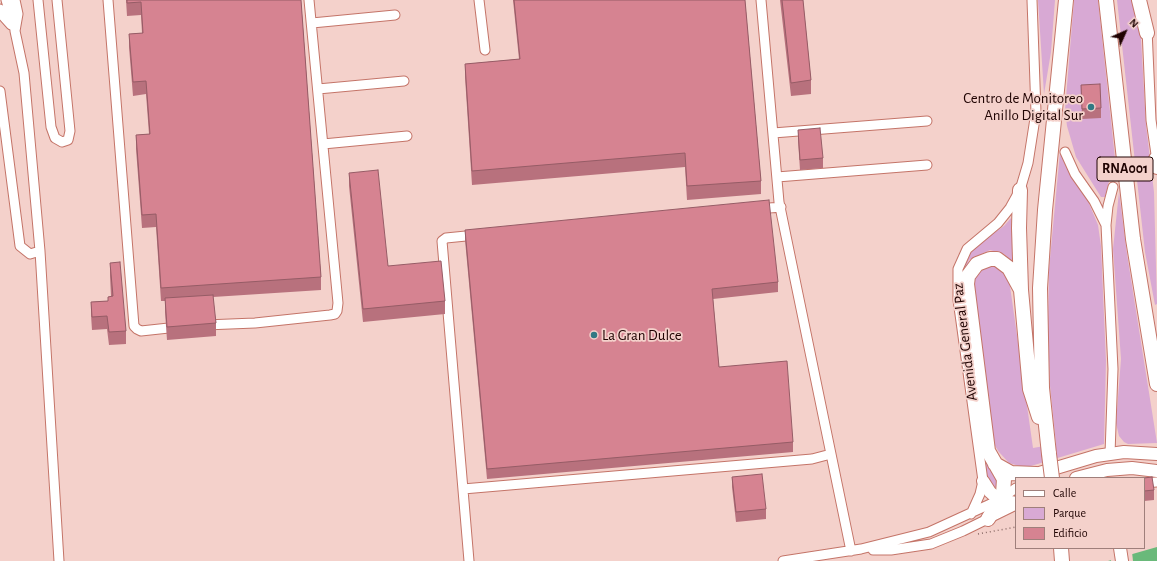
<!DOCTYPE html>
<style>
body{margin:0}
#map{position:relative;width:1157px;height:561px;overflow:hidden;background:#f4d1cb;font-family:"Alegreya Sans",sans-serif}
canvas{display:block}
.legend{position:absolute;left:1015px;top:477px;width:130px;height:72px;box-sizing:border-box;background:#f4d1cb;border:1px solid #9f7f7b;margin:0;padding:5px 7px;list-style:none;font-size:12px;color:#1f0302}
.legend li{display:flex;align-items:center;gap:8px;height:20px}
.legend b{width:20px;border:1px solid #9f7f7b}
.north{position:absolute;left:1105px;top:12px;width:40px;height:40px;-webkit-text-stroke:3px #f4d1cb;paint-order:stroke;rotate:45deg;font-size:11px;font-weight:700;line-height:16px;text-align:center;color:#1f0302}
.north::after{content:'';display:block;margin:auto;width:14px;height:18px;background:#1f0302;clip-path:polygon(50% 0,100% 100%,50% 72%,0 100%)}
</style>
<div id="map">
<canvas width="1157" height="561"></canvas>
<ul class="legend">
<li><b style="height:5px;background:#fff"></b>Calle</li>
<li><b style="height:11px;background:#d8a9d4"></b>Parque</li>
<li><b style="height:11px;background:#d68391"></b>Edificio</li>
</ul>
<div class="north">N</div>
</div>
<script>
const g = document.querySelector('canvas').getContext('2d');
g.lineJoin = 'round';
function fillPath(path, color) {
  g.fillStyle = color;
  g.fill(path, 'evenodd');
}
function toPath(rows) {
  const path = new Path2D();
  for (const r of rows) {
    path.moveTo(r[0], r[1]);
    for (let i = 2; i < r.length; i += 2) path.lineTo(r[i], r[i + 1]);
  }
  return path;
}
function strokePath(path, color, width, dash) {
  g.strokeStyle = color;
  g.lineWidth = width;
  g.lineCap = dash ? 'butt' : 'round';
  g.setLineDash(dash || []);
  g.stroke(path);
}
function drawText(font, color, halo, rows, align = 'center') {
  g.font = font + ' "Alegreya Sans",sans-serif';
  g.lineWidth = 3.5;
  g.setLineDash([]);
  g.textBaseline = 'middle';
  g.strokeStyle = halo;
  g.fillStyle = color;
  for (const [text, x, y, turn = 0] of rows) {
    g.save();
    g.translate(x, y);
    g.rotate((+turn || 0) * Math.PI / 180);
    g.textAlign = isNaN(turn) ? turn : align;
    if (halo) g.strokeText(text, 0, 0);
    g.fillText(text, 0, 0);
    g.restore();
  }
}
fillPath(toPath([
 [1038,0,1055,0,1051,52,1044,94],
 [1074,0,1098,0,1115,158,1105,197,1101,197,1076,157,1067,126,1065,110],
 [1117,0,1134,0,1141,39,1146,125,1154,192,1157,304,1155,305,1145,252],
 [1060,152,1067,168,1086,196,1098,225,1101,246,1106,361,1104,444,1031,466,1019,466,1009,463,999,452,992,441,973,300,974,280,979,270,988,264,996,266,1004,271,1009,279,1033,448,1056,444,1050,386,1048,332,1049,269],
 [1119,192,1127,254,1157,443,1128,444,1124,442,1119,436,1116,423,1121,359,1113,249],
 [1011,218,1014,263,1004,254,990,250,969,260,963,275,999,487,994,487,988,479,984,463,962,273,966,259,975,246,1004,226]
]), '#d8a9d4');
fillPath(toPath([
 [1157,547,1157,561,1108,561]
]), '#6ab97a');
fillPath(toPath([
 [1132,552,1133,561,1111,561,1111,558]
]), '#f4d1cb');
const minor = toPath([
 [6,0,15,30],
 [15,0,18,14,15,31,24,73,40,251,59,561],
 [38,0,51,127,55,138,62,142,68,140,70,131,57,0],
 [108,0,134,326,137,329,141,331,178,327],
 [479,0,485,50],
 [761,0,779,202,851,551],
 [0,9,2,15,11,25],
 [312,23,395,15],
 [1147,29,1151,120,1157,161],
 [318,89,404,81],
 [0,91,20,246,30,254,40,251],
 [773,133,927,121],
 [323,144,407,136],
 [1065,152,1075,174,1094,201,1106,225],
 [777,177,927,165],
 [758,209,781,207],
 [205,325,255,323,330,315,335,314,337,311,338,303,309,0],
 [1110,454,1113,369,1106,225,1108,206,1113,187],
 [1144,483,1157,482],
 [463,489,812,459,831,454],
 [971,514,980,494,983,481,958,300,958,269,967,249,998,223,1010,208,1020,190,1028,163,1036,112,1032,0],
 [873,550,891,550,931,544,963,531,1016,505],
 [469,561,442,241,446,238,476,235],
 [783,561,861,549,929,532,999,500,1016,488]
]);
const major = toPath([
 [1036,474,1096,456,1124,452,1157,454],
 [1076,478,1107,470,1132,468,1157,471],
 [983,481,990,492,999,500,1016,503],
 [1120,548,1122,561]
]);
const highway = toPath([
 [1106,0,1133,239,1157,384],
 [1139,0,1147,33],
 [1156,159,1157,167],
 [1020,190,1019,228,1021,290,1030,389,1039,417],
 [1049,454,1042,388,1040,288,1045,210,1066,0],
 [995,464,1011,473,1036,474],
 [988,519,1003,494,1004,479,988,451,967,284,968,276,977,264,990,259,997,259,1009,268,1021,290],
 [1061,548,1062,561]
]);
strokePath(minor, '#c47468', 11);
strokePath(major, '#c47468', 14);
strokePath(highway, '#c47468', 16);
strokePath(toPath([
 [978,534,1016,527]
]), '#8b6c68', 1.5, [1, 3]);
strokePath(minor, '#fff', 9);
strokePath(major, '#fff', 12);
strokePath(highway, '#fff', 14);
const highwayBridge = toPath([
 [1049,454,1052,478]
]);
strokePath(highwayBridge, '#c47468', 16, []);
strokePath(highwayBridge, '#fff', 14);
fillPath(toPath([
 [126,0,301,0,321,277,321,290,213,297,216,323,216,336,167,340,165,312,165,301,161,301,156,227,142,228,136,149,136,135,149,134,146,94,133,96,129,47,129,34,142,33,141,15,127,16],
 [513,0,745,0,761,181,761,194,687,200,685,167,472,185,465,77,465,64,519,59],
 [780,0,803,0,811,80,811,94,791,96],
 [1081,85,1101,108,1101,118,1082,119],
 [798,130,823,158,823,168,800,170,798,140],
 [349,173,388,266,445,301,445,314,363,322,349,186],
 [465,230,778,282,778,292,713,299,719,367,793,442,793,452,487,479,465,240],
 [110,263,126,331,126,344,109,345,107,329,92,330,91,315,91,302,108,301,108,297,111,296,110,276],
 [732,477,766,509,766,519,736,522,732,487],
 [1144,478,1154,490,1154,500,1144,501]
]), '#b8717d');
const building = toPath([
 [127,0,301,0,321,277,161,288,156,214,142,215,136,135,150,134,146,81,133,82,129,34,143,33,141,2,127,3,127,0],
 [514,0,745,0,761,181,687,186,685,153,472,171,465,64,520,59,514,0],
 [782,0,803,0,811,80,791,83,782,0],
 [1100,84,1101,108,1082,109,1081,85,1100,84],
 [820,128,823,158,800,160,798,130,820,128],
 [378,170,388,266,441,261,445,301,363,309,349,173,378,170],
 [769,200,778,282,712,289,719,367,787,361,793,442,487,469,465,230,769,200],
 [120,262,126,331,109,332,107,316,92,317,91,302,108,301,108,297,113,296,110,263,120,262],
 [213,295,216,323,167,327,165,298,213,295],
 [762,474,766,509,736,512,732,477,762,474],
 [1152,477,1154,490,1144,491,1144,478,1152,477]
]);
fillPath(building, '#d68391');
strokePath(building, '#965c66', 1);
for (const [x, y, r, color] of [
 [1091,107,4,"#327984"],
 [594,335,4,"#327984"]
]) {
  const dot = new Path2D();
  dot.arc(x, y, r, 0, 2 * Math.PI);
  g.fillStyle = color;
  g.fill(dot);
  strokePath(dot, '#f4d1cb', 1.5);
}
for (const [x, y, w] of [
 [1125,169,56]
]) {
  const box = new Path2D();
  box.roundRect(x - w / 2, y - 12, w, 24, 3);
  g.fillStyle = '#f4d1cb';
  g.fill(box);
  strokePath(box, '#1f0302', 1);
}
drawText('bold 14px', '#1f0302', null, [
 ["RNA001",1125,169]
]);
drawText('15px', '#1f0302', '#f4d1cb', [
 ["Centro de Monitoreo",1083,98],
 ["Anillo Digital Sur",1083,115],
 ["La Gran Dulce",602,335,"left"]
], 'right');
drawText('15px', '#1f0302', '#f4d1cb', [
 ["Avenida General Paz",965,342,-97]
]);
</script>
